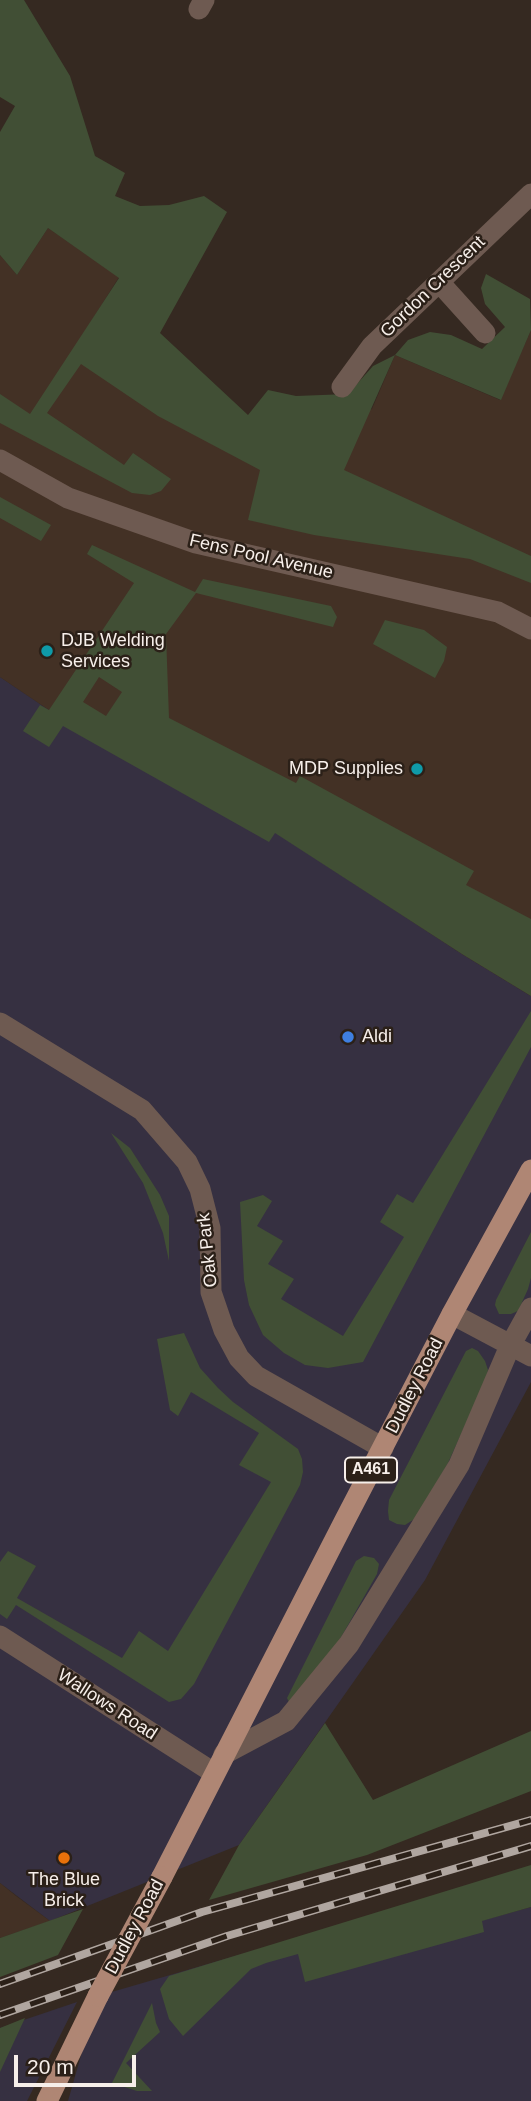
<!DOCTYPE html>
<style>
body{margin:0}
#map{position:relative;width:531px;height:2101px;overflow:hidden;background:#352921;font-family:Helvetica,sans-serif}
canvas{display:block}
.scale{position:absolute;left:14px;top:2055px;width:122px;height:32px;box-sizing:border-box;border:4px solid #f7efea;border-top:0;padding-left:9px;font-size:21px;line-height:24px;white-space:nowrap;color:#f7efea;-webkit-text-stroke:5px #2b2018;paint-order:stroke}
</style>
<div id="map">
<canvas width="531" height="2101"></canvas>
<div class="scale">20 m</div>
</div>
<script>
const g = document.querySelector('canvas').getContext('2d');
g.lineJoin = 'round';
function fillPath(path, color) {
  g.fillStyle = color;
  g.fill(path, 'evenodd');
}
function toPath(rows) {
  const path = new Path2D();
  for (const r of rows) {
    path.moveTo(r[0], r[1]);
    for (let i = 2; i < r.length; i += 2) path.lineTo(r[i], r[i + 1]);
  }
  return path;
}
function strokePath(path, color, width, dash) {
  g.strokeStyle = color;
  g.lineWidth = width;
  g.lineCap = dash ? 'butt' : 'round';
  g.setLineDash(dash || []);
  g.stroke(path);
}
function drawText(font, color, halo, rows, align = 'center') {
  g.font = font + ' Helvetica,sans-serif';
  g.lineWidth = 5;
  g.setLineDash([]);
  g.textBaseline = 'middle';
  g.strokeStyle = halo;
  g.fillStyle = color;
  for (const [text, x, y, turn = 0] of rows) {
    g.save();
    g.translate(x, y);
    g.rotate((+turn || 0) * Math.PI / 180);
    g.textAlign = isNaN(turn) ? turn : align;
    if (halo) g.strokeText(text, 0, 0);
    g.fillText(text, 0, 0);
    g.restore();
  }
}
fillPath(toPath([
 [0,677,49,710,275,832,462,954,531,996,531,1382,425,1580,239,1845,50,1921,0,1883],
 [531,1907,531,2101,68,2101,98,1996,304,1936,313,1967],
 [77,2002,27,2101,0,2101,0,2028]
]), '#363041');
fillPath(toPath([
 [48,228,119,277,82,336,265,453,372,409,395,355,500,400,531,330,531,996,462,954,275,832,49,710,0,677,0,255,17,275],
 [0,1883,16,1896,50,1921,0,1938]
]), '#433125');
fillPath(toPath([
 [0,0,24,0,70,76,95,156,125,173,115,196,140,206,169,205,204,196,227,212,160,333,248,415,268,390,296,396,348,394,373,366,395,355,408,340,430,332,451,335,482,349,505,327,485,304,481,288,486,274,530,299,531,330,501,400,395,355,344,470,531,556,531,583,470,559,314,535,248,520,260,470,158,416,81,364,47,413,124,465,133,453,171,479,161,491,150,495,132,493,0,423,0,394,30,414,119,278,48,228,17,275,0,255,0,132,15,106,0,97],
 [0,497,51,525,41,541,0,518],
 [92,545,195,592,203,579,331,606,337,617,333,627,196,593,166,634,169,718,296,783,300,776,474,871,466,885,531,919,531,996,462,954,275,833,269,842,63,726,49,747,23,731,40,705,49,710,134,583,87,554],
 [99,677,122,692,106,716,83,702],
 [385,620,424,630,447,647,444,661,435,678,373,644],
 [531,1011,531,1047,363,1362,328,1368,305,1365,284,1353,263,1335,249,1305,244,1280,240,1202,263,1195,272,1201,257,1226,283,1241,268,1264,294,1279,281,1299,343,1336,404,1237,380,1222,397,1194,413,1203],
 [111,1133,130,1148,160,1195,169,1216,169,1261,163,1233,143,1183],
 [531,1232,531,1278,528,1289,518,1311,511,1314,499,1314,495,1305,496,1300],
 [184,1333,200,1368,218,1388,233,1402,298,1449,302,1459,303,1472,300,1485,194,1684,181,1699,169,1702,16,1605,7,1619,0,1614,0,1562,8,1551,36,1566,17,1598,122,1658,139,1631,168,1651,271,1482,239,1465,259,1433,191,1392,178,1416,170,1410,157,1339],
 [472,1348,478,1351,485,1361,488,1370,485,1381,448,1463,416,1518,405,1525,397,1524,389,1520,388,1511,389,1500,466,1351],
 [364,1556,374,1558,379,1564,377,1574,336,1646,289,1702,287,1698,356,1561],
 [325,1723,373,1800,531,1731,531,1791,367,1855,209,1900,239,1845],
 [531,1865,531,1907,482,1921,484,1932,305,1982,298,1954,266,1963,251,1969,183,2036,169,2019,160,1989,169,1976],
 [83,1909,58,1955,0,1977,0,1938],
 [152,2003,156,2023,160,2032,126,2063,152,2091,137,2091,112,2083],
 [25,2018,0,2072,0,2028]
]), '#414f35');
strokePath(toPath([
 [199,9,204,0],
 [439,282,485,333],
 [342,387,372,346,531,194],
 [0,460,68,498,196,543,498,612,531,629],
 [0,1023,142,1110,187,1162,200,1189,210,1228,211,1292,224,1330,239,1358,256,1376,383,1448],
 [452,1314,531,1356],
 [0,1636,214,1773],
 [224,1754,286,1721,349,1644,459,1465,510,1346,531,1308]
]), '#6e5a51', 21);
strokePath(toPath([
 [162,1877,345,1520,452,1314,531,1170],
 [47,2101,98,1996]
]), '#af8674', 21);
const rail = toPath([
 [0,1984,202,1912,531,1820],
 [0,2015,227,1936,531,1846]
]);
strokePath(rail, '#b0a6a0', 8);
strokePath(rail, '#2b2018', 5, [16]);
strokePath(toPath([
 [98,1996,162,1877]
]), '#af8674', 21);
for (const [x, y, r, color] of [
 [47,651,7,"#0f9aa8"],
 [417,769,7,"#0f9aa8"],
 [348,1037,7,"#3f7fe0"],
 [64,1858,7,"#e8710a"]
]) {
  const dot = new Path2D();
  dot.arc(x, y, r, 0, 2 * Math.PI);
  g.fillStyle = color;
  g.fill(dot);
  strokePath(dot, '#2b2018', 2.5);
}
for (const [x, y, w] of [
 [371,1470,52]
]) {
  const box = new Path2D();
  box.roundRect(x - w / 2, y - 12.5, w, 25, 5);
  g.fillStyle = '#2b2018';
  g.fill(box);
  strokePath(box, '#f7efea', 2);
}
drawText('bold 16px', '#f7efea', null, [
 ["A461",371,1470]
]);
drawText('18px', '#f7efea', '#2b2018', [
 ["Gordon Crescent",433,287,-44],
 ["Fens Pool Avenue",261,557,13],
 ["Oak Park",208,1250,-96],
 ["Dudley Road",415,1386,-63],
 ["Wallows Road",107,1705,33],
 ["Dudley Road",135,1927,-62]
]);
drawText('18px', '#f7efea', '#2b2018', [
 ["DJB Welding",61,641],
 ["Services",61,662],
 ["MDP Supplies",403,769,"right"],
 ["Aldi",362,1037],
 ["The Blue",64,1880,"center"],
 ["Brick",64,1901,"center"]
], 'left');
</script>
